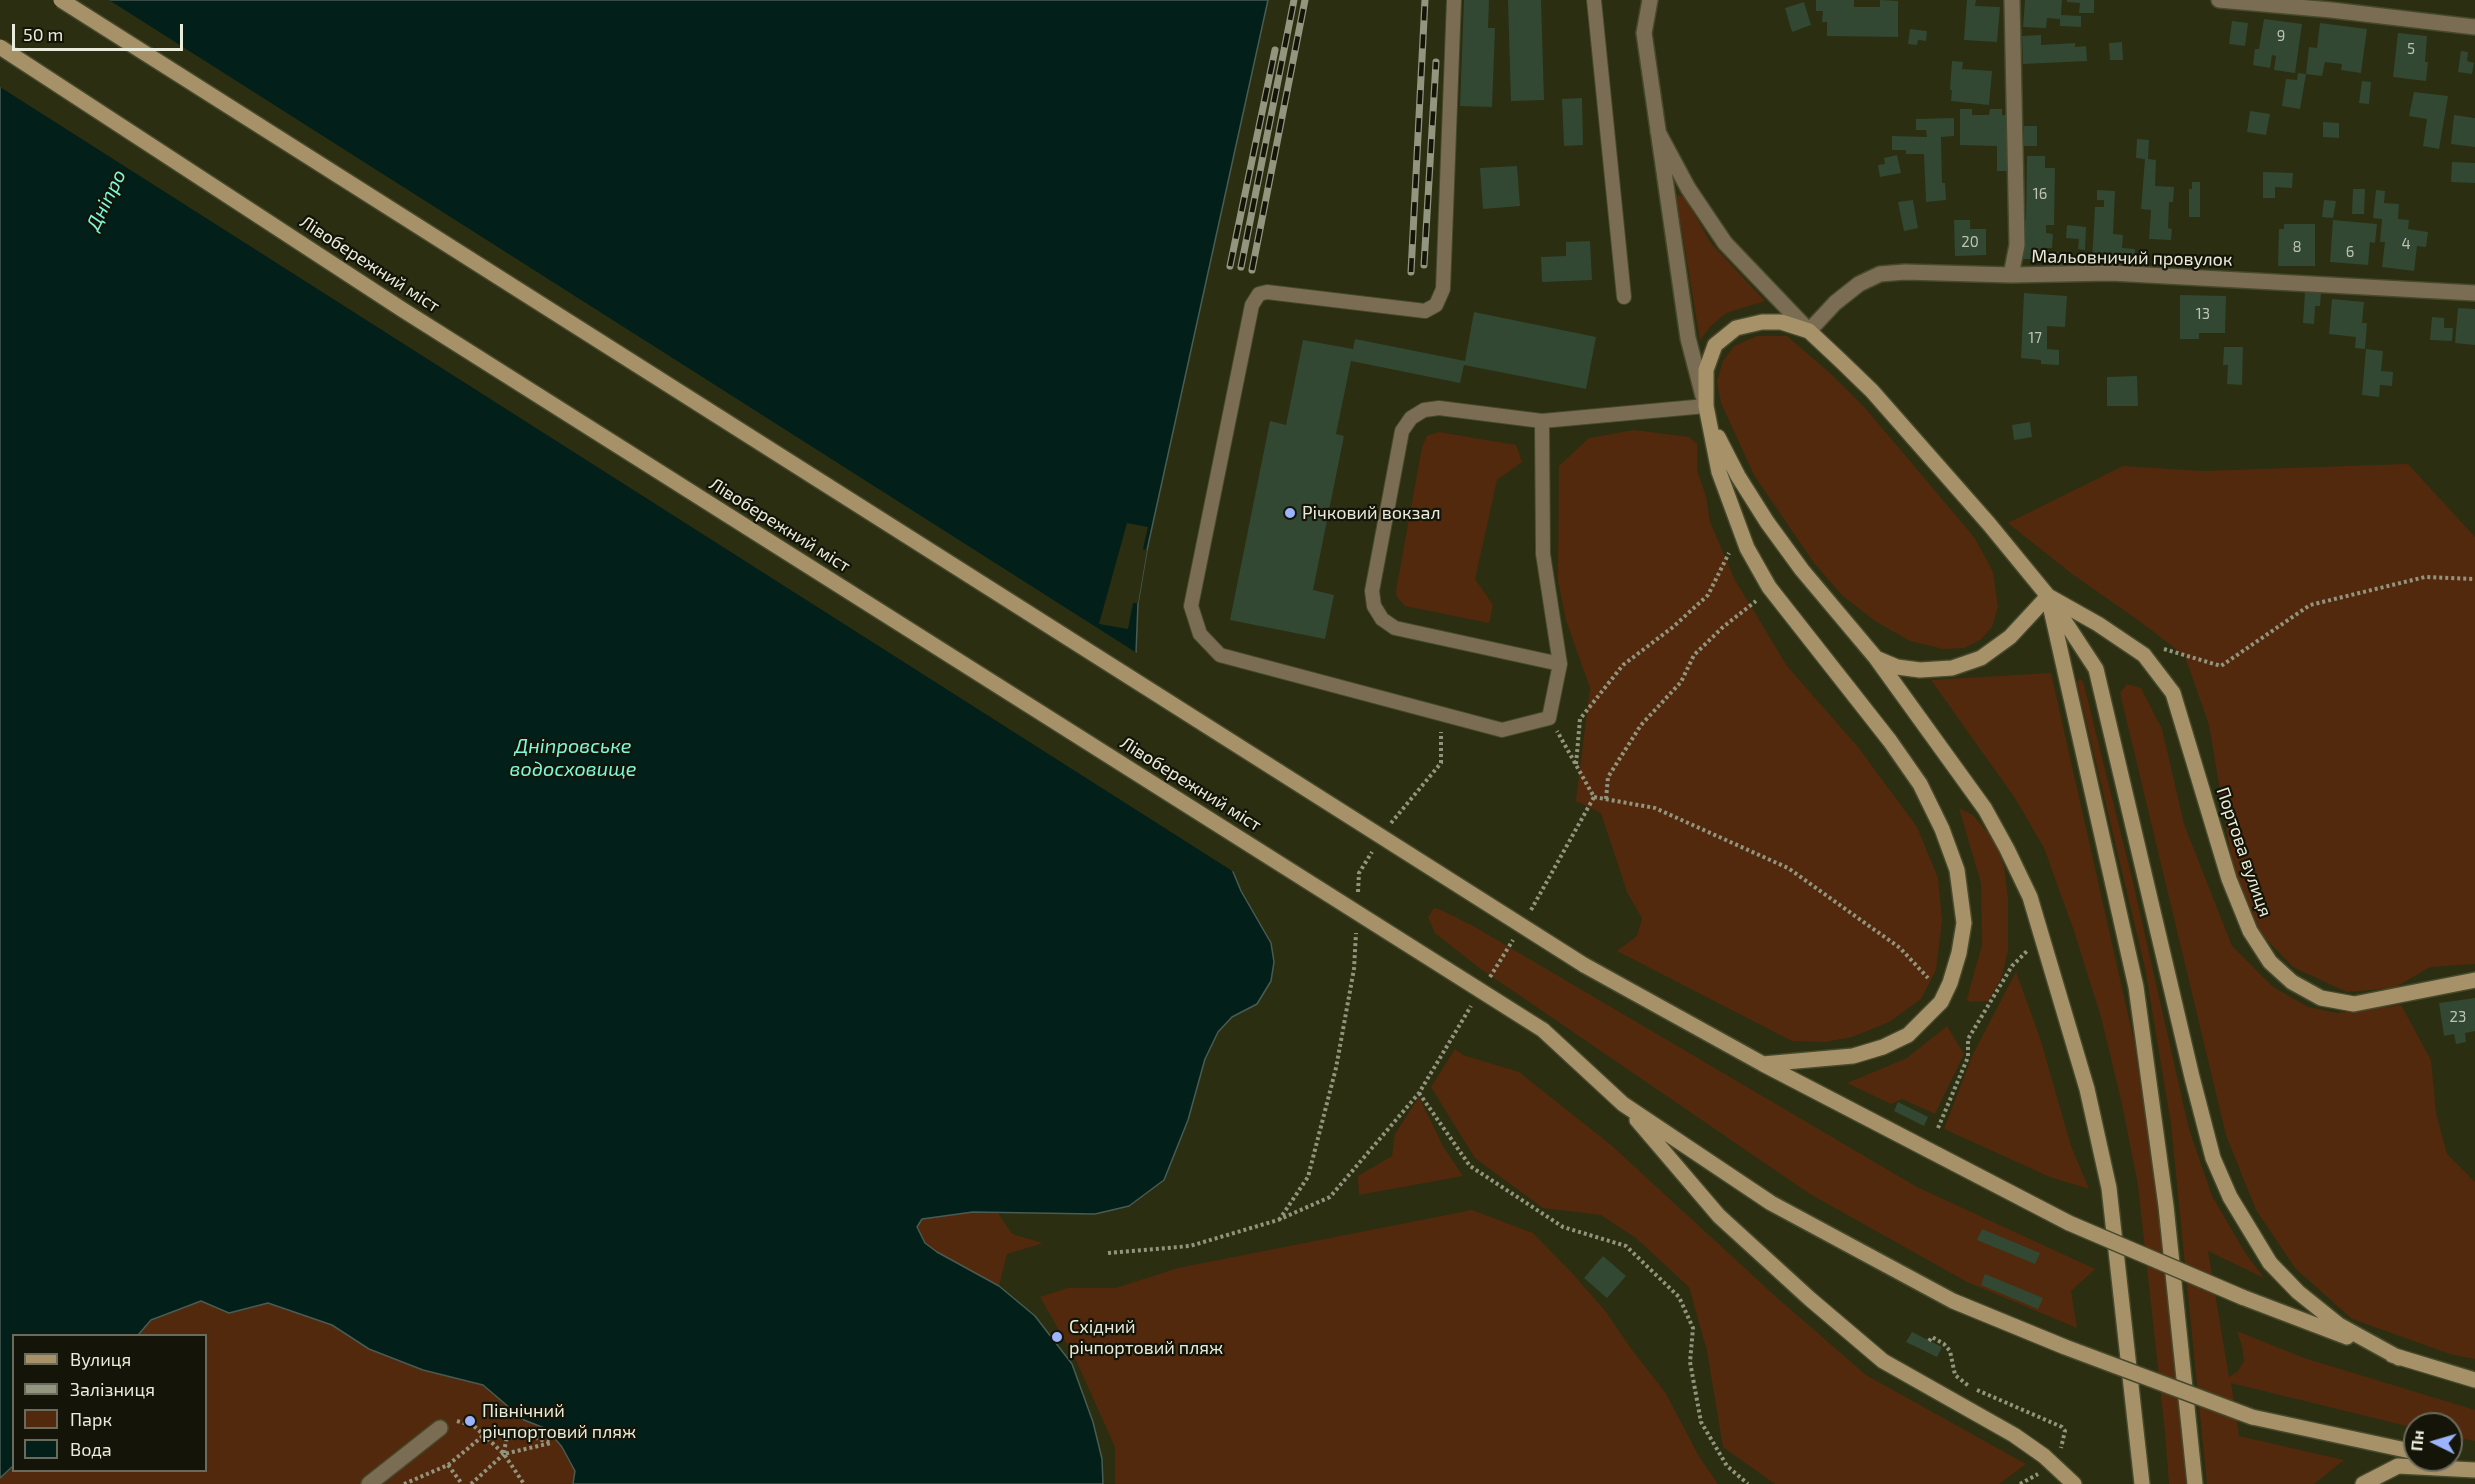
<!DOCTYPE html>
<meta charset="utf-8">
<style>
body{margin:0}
#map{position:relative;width:2475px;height:1484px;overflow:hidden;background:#2b2e10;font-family:"Exo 2",sans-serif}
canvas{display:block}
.legend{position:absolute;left:12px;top:1334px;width:195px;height:138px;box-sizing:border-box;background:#141508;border:2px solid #6a6b5c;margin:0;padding:8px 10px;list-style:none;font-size:18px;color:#eaecdb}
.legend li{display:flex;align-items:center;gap:12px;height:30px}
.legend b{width:30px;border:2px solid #6a6b5c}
.north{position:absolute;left:2403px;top:1412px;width:60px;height:60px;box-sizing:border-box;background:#141508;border:2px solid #6a6b5c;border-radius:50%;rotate:275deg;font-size:16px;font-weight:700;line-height:24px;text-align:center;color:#eaecdb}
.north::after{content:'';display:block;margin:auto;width:21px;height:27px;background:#9bb4fd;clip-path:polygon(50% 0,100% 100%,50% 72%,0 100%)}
.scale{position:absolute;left:12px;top:24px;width:171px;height:27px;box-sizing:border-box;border:3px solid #eaecdb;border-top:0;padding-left:8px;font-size:18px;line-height:21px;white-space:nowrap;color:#eaecdb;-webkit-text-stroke:4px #141508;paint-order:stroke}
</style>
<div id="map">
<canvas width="2475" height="1484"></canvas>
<ul class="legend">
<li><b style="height:8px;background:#a79168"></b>Вулиця</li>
<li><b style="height:8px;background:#93967f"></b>Залізниця</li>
<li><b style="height:16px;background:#53290d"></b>Парк</li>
<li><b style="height:16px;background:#031f19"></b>Вода</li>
</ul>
<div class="north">Пн</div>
<div class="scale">50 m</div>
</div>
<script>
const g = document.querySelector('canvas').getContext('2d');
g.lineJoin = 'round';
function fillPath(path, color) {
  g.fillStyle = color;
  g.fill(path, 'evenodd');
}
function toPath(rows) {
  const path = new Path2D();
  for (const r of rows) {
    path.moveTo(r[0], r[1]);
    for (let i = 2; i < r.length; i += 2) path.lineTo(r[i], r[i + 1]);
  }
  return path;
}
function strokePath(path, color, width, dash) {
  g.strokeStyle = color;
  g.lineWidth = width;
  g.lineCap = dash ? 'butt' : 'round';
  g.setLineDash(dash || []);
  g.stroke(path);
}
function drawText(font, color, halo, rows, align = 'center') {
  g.font = font + ' "Exo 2",sans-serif';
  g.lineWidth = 4.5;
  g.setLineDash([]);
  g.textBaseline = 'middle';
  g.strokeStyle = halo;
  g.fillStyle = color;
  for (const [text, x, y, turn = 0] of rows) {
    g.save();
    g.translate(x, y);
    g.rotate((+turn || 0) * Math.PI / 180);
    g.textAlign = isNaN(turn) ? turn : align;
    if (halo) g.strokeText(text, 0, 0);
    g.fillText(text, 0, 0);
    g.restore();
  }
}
fillPath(toPath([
 [1676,195,1684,196,1711,243,1765,301,1726,313,1711,326,1700,340],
 [1757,336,1787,336,1831,374,1866,409,1974,537,1993,572,1998,607,1992,627,1980,640,1964,648,1943,649,1910,641,1875,621,1843,596,1814,563,1754,475,1721,403,1717,381,1723,361,1734,346],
 [1634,430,1689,437,1697,444,1697,471,1706,496,1710,522,1735,580,1787,666,1858,747,1917,827,1938,878,1942,920,1936,970,1921,999,1889,1022,1852,1037,1825,1042,1792,1041,1617,951,1637,936,1642,918,1627,892,1601,813,1576,801,1590,688,1566,620,1558,580,1559,466,1589,438],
 [1439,432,1516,445,1522,462,1497,480,1475,579,1493,605,1489,623,1405,606,1397,597,1396,591,1422,447,1427,436],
 [2408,464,2475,537,2475,964,2430,967,2394,988,2347,992,2293,967,2258,931,2233,868,2209,725,2185,656,2138,620,2072,574,2008,523,2123,466,2202,471],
 [2051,673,2134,1041,2169,1277,2174,1357,2186,1484,2169,1484,2165,1432,2138,1185,2122,1104,2101,1017,2073,928,2044,848,2015,798,1931,680],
 [2079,679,2083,681,2132,878,2189,1129,2212,1196,2246,1254,2264,1278,2208,1251,2229,1377,2238,1371,2244,1361,2242,1346,2237,1331,2304,1358,2475,1410,2475,1441,2451,1436,2451,1424,2415,1424,2415,1428,2231,1383,2239,1436,2344,1460,2314,1484,2207,1484,2171,1124,2145,968,2077,683],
 [2127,684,2141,688,2162,729,2184,824,2232,946,2273,987,2308,1007,2337,1013,2401,1005,2431,1060,2436,1113,2447,1154,2475,1182,2475,1359,2453,1355,2352,1319,2296,1269,2256,1210,2226,1135,2120,693],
 [1959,808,1973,815,1994,840,2004,866,2008,899,2008,951,2001,979,1988,1001,1969,1002,1967,999,1982,945,1981,883],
 [1434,908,1441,910,1475,927,1917,1187,2095,1269,2071,1291,2077,1328,1967,1282,1810,1194,1478,967,1435,933,1428,917],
 [2016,972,2040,1038,2071,1146,2089,1189,2050,1177,1944,1129,1973,1054],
 [1947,1026,1964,1054,1935,1114,1902,1099,1891,1104,1847,1083,1907,1058],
 [1455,1049,1463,1055,1519,1072,1611,1145,1774,1295,1866,1375,2026,1464,1999,1484,1775,1484,1723,1447,1707,1351,1689,1287,1636,1238,1601,1215,1543,1208,1475,1158,1431,1087],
 [1419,1097,1444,1148,1463,1176,1359,1195,1358,1176,1392,1156,1395,1134],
 [996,1210,1012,1234,1043,1243,1007,1254,999,1286,937,1252,925,1243,917,1228,922,1219,936,1216],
 [1472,1210,1533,1233,1572,1273,1606,1312,1632,1350,1665,1392,1700,1458,1718,1484,1115,1484,1115,1447,1075,1358,1040,1297,1068,1288,1116,1288,1178,1268],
 [201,1301,229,1313,268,1303,332,1325,369,1349,423,1370,483,1385,524,1420,547,1428,562,1447,575,1471,573,1484,0,1484,0,1478,13,1466,14,1470,206,1470,206,1336,138,1335,151,1321]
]), '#53290d');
const water = toPath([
 [0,0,1268,0,1147,550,1138,603,1136,653,1147,696,1215,828,1241,891,1271,943,1274,962,1271,981,1257,1004,1232,1017,1218,1032,1205,1059,1188,1120,1164,1180,1129,1206,1095,1214,973,1212,922,1219,917,1227,925,1243,937,1252,999,1286,1035,1316,1072,1364,1093,1422,1102,1459,1103,1484,573,1484,575,1471,562,1447,547,1429,524,1420,483,1385,423,1370,369,1349,332,1325,268,1303,229,1313,201,1301,151,1320,138,1335,14,1336,13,1466,0,1478,0,0]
]);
fillPath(water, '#031f19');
strokePath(water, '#485c53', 1.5);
fillPath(toPath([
 [0,0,109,0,1140,655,1149,694,1218,827,1237,874,0,87],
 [1127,523,1148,527,1143,549,1147,550,1138,603,1133,603,1128,629,1099,624]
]), '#2b2e10');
fillPath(toPath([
 [1464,0,1489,0,1488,28,1495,28,1492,107,1460,106],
 [1508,0,1541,0,1544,100,1511,101],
 [1816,0,1854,0,1854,7,1880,7,1880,0,1898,1,1898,37,1827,36,1827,22,1822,22,1823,11,1816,11],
 [1967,0,1976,0,1975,6,2000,7,1997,42,1964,40],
 [2025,0,2062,0,2061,15,2081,16,2081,27,2060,26,2060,19,2047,18,2046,28,2023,27],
 [2067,0,2094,0,2094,13,2079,13,2080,3,2067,2],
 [1804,2,1811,25,1792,32,1785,8],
 [2264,19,2302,24,2295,73,2274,70,2276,56,2272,55,2270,68,2253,65,2255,49,2259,49],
 [2232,21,2248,23,2245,46,2229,44],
 [2320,23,2367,29,2361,73,2341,70,2342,64,2325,62,2322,76,2306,74,2309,47,2317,48],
 [1910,29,1927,31,1926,41,1918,40,1917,45,1908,44],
 [2398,33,2427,36,2425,62,2428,62,2426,81,2393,77],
 [2041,35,2041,45,2075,43,2075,47,2086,46,2087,61,2023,64,2022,36],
 [2122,42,2123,60,2110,60,2109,43],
 [2461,51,2468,52,2467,61,2474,63,2472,74,2458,72],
 [1952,61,1963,62,1962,69,1992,71,1989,105,1951,101,1952,90,1950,90],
 [2298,73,2306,74,2300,109,2282,106,2286,79,2297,80],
 [2362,81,2371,82,2369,104,2359,103],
 [2414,92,2448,96,2439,149,2423,146,2427,119,2409,116],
 [1582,98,1583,145,1564,146,1562,99],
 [1960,109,1972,109,1972,115,1989,115,1990,109,2002,109,2002,115,2007,115,2007,171,1997,171,1997,146,1960,145],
 [2250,111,2270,114,2266,135,2247,132],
 [2454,115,2475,118,2475,147,2451,144],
 [1954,118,1954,136,1941,137,1942,183,1945,183,1946,200,1926,202,1924,154,1906,154,1906,150,1892,150,1892,136,1927,137,1926,130,1916,130,1916,119],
 [2323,122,2339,123,2339,138,2323,137],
 [2024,126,2037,126,2037,146,2024,146],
 [2137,139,2149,140,2148,159,2156,160,2155,186,2174,187,2173,202,2169,202,2168,228,2172,229,2171,240,2149,239,2151,210,2141,209,2145,159,2136,158],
 [1897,155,1901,173,1880,177,1878,165,1885,164,1884,158],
 [2027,156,2045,156,2045,168,2055,168,2054,225,2046,225,2046,233,2053,234,2052,248,2044,248,2043,259,2022,259,2023,220,2026,220],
 [2452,162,2475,163,2475,183,2451,182],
 [1517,166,1520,206,1483,209,1480,168],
 [2263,172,2293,173,2292,188,2275,187,2275,198,2263,198],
 [2192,182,2200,182,2200,217,2189,217,2189,189,2192,189],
 [2353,189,2365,189,2364,214,2352,214],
 [2097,190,2115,191,2113,234,2123,235,2122,248,2135,249,2135,264,2092,262,2095,207,2104,207,2104,200,2097,200],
 [2376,190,2385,191,2384,203,2399,204,2398,219,2409,220,2408,229,2428,232,2426,247,2417,246,2414,271,2382,267,2385,242,2380,242,2382,219,2373,218],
 [1913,200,1918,228,1904,231,1898,202],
 [2324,200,2336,201,2333,218,2322,217],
 [1954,220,1970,220,1970,229,1986,229,1986,255,1955,256],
 [2333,220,2377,224,2375,243,2370,242,2368,265,2330,262],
 [2284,224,2315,224,2315,266,2278,266,2279,229,2284,229],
 [2067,225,2086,227,2085,250,2078,249,2079,239,2066,238],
 [1590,241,1592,280,1542,282,1541,257,1566,256,1566,242],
 [2051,252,2072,253,2071,266,2050,265],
 [2305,292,2321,293,2320,306,2315,306,2314,324,2303,323],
 [2024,293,2067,296,2065,327,2047,326,2047,349,2059,350,2059,365,2041,364,2041,360,2021,358],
 [2180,295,2226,296,2225,333,2199,333,2199,339,2180,339],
 [2332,299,2364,302,2362,323,2367,323,2365,349,2355,348,2356,337,2329,334],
 [2458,308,2475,309,2475,345,2455,343],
 [1474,312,1596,337,1586,389,1464,365,1460,383,1351,361,1336,434,1344,436,1313,590,1334,595,1325,639,1230,620,1270,421,1286,425,1303,340,1353,349,1355,339,1465,361],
 [2432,317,2444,318,2444,328,2453,328,2452,341,2430,340],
 [2224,347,2243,347,2242,385,2227,384,2228,365,2223,365],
 [2366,349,2383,351,2381,371,2393,372,2392,386,2380,385,2379,397,2362,395],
 [2137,376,2138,406,2107,406,2107,377],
 [2030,422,2032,437,2014,440,2012,425],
 [2475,998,2475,1031,2465,1033,2466,1042,2456,1044,2454,1034,2444,1036,2439,1003],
 [1898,1102,1928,1117,1924,1126,1894,1111],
 [1982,1229,2040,1253,2035,1264,1977,1240],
 [1603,1256,1626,1276,1607,1298,1584,1278],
 [1985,1274,2043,1298,2038,1309,1981,1285],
 [1912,1332,1942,1347,1937,1357,1906,1342]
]), '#324832');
const lane = toPath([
 [1454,0,1443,289,1436,305,1425,311,1267,292,1259,294,1252,305,1191,606,1200,634,1220,655,1502,730,1549,718,1560,664],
 [1594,0,1624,297],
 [1439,408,1542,421,1543,554,1560,664,1395,628,1382,619,1374,606,1372,591,1402,431,1411,418,1424,410,1439,408],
 [1542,421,1706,406]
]);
const street = toPath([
 [1650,0,1644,33,1688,338,1703,396],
 [2219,0,2331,10,2475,27],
 [1658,132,1688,188,1725,243,1809,331,1835,303,1859,284,1880,274,1905,272,2011,275,2111,273,2475,293],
 [2011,275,2017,245,2012,0],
 [369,1484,440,1428]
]);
const secondary = toPath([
 [1718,437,1738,476,1767,522,1802,570,1876,658,1985,809,2007,849,2030,897,2087,1089,2109,1188,2142,1484],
 [2050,597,2098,624,2144,655,2173,693,2229,879,2250,931,2270,962,2292,982,2321,998,2354,1004,2475,980],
 [2054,605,2096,669,2192,1077,2213,1158,2230,1197,2270,1263,2298,1292,2339,1325,2399,1358],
 [1878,659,1897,667,1920,670,1952,668,1981,658,2010,637,2048,596],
 [1584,965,1763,1064,2069,1223],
 [1543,1030,1623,1104,1771,1203,1953,1301,2065,1347],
 [1763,1064,1853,1056,1883,1047,1908,1035,1941,1002,1950,983,1959,953,1964,923,1957,870,1942,829,1920,784,1890,741,1769,587,1747,548,1719,472,1706,406,1706,370,1715,345,1736,328,1762,322,1781,322,1809,331,1841,361,1872,391,1989,524,2048,596,2136,987,2166,1206,2195,1484],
 [1637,1120,1719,1216,1810,1299,1883,1361,2014,1435,2044,1456,2074,1484],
 [2242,1297,2347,1337],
 [2392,1355,2475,1380],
 [2252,1417,2415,1452],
 [2363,1484,2398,1466,2475,1470]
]);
strokePath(lane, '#46492c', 16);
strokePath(street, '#46492c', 18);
strokePath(secondary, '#46492c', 18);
strokePath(toPath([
 [2164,649,2221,666,2310,605,2425,577,2475,579],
 [1576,764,1580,719,1623,665,1673,627,1708,595,1729,553],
 [1594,797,1655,808,1788,868,1900,948,1928,978],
 [1606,799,1608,777,1641,725,1681,682,1694,655,1723,627,1756,601],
 [1391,823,1441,763,1441,732],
 [1358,892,1359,873,1372,852],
 [1531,910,1594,797,1557,731],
 [1490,977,1513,940],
 [1419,1093,1470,1166,1563,1227,1626,1246,1679,1297,1693,1328,1690,1362,1701,1422,1727,1466,1748,1484],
 [1938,1128,1968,1057,1968,1039,2012,966,2028,950],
 [1279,1220,1308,1177,1336,1068,1354,969,1356,933],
 [1108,1253,1190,1246,1278,1220,1330,1197,1419,1093,1471,1006],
 [1929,1341,1932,1337,1944,1344,1950,1351,1955,1375,1970,1387],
 [1977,1390,2062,1427,2065,1431,2061,1448],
 [457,1421,474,1426,504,1454,524,1484],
 [518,1432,551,1443,504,1454,506,1440,518,1432],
 [448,1465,462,1484],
 [404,1484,448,1465,484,1435],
 [471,1484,504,1454],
 [2020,1484,2038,1474]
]), '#92947d', 4, [3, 3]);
strokePath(lane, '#7b6d53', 14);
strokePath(street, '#7b6d53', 15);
strokePath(secondary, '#a79168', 15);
const rail = toPath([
 [1424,265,1436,62],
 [1230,266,1275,50],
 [1241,267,1294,0],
 [1252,270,1305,0],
 [1411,272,1425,0]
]);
strokePath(rail, '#93967f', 7);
strokePath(rail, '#141508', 4.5, [14]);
const secondaryBridge = toPath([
 [61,0,1584,965],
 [0,47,403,310,1543,1030],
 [2069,1223,2242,1297],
 [2065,1347,2252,1417]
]);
strokePath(secondaryBridge, '#46492c', 18, []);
strokePath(secondaryBridge, '#a79168', 15);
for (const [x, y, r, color] of [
 [1290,513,6,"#9bb4fd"],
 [1057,1337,6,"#9bb4fd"],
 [470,1421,6,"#9bb4fd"]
]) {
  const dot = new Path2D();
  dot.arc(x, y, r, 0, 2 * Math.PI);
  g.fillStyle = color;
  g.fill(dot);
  strokePath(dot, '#141508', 2);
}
drawText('15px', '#bcc3b1', null, [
 ["9",2281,36],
 ["5",2411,49],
 ["16",2040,194],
 ["20",1970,242],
 ["4",2406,244],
 ["8",2297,247],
 ["6",2350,252],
 ["13",2203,314],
 ["17",2035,338],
 ["23",2458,1017]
]);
drawText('18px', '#eaecdb', '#141508', [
 ["Мальовничий провулок",2132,258,1],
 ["Лівобережний міст",370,264,33],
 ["Лівобережний міст",780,525,32],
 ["Лівобережний міст",1191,784,32],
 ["Портова вулиця",2244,852,71]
]);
drawText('18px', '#eaecdb', '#141508', [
 ["Річковий вокзал",1302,513],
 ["Східний",1069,1327],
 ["річпортовий пляж",1069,1348],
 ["Північний",482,1411],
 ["річпортовий пляж",482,1432]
], 'left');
drawText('italic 20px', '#7cf9db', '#141508', [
 ["Дніпро",106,200,-64],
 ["Дніпровське",573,746],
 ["водосховище",573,769]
]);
</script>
